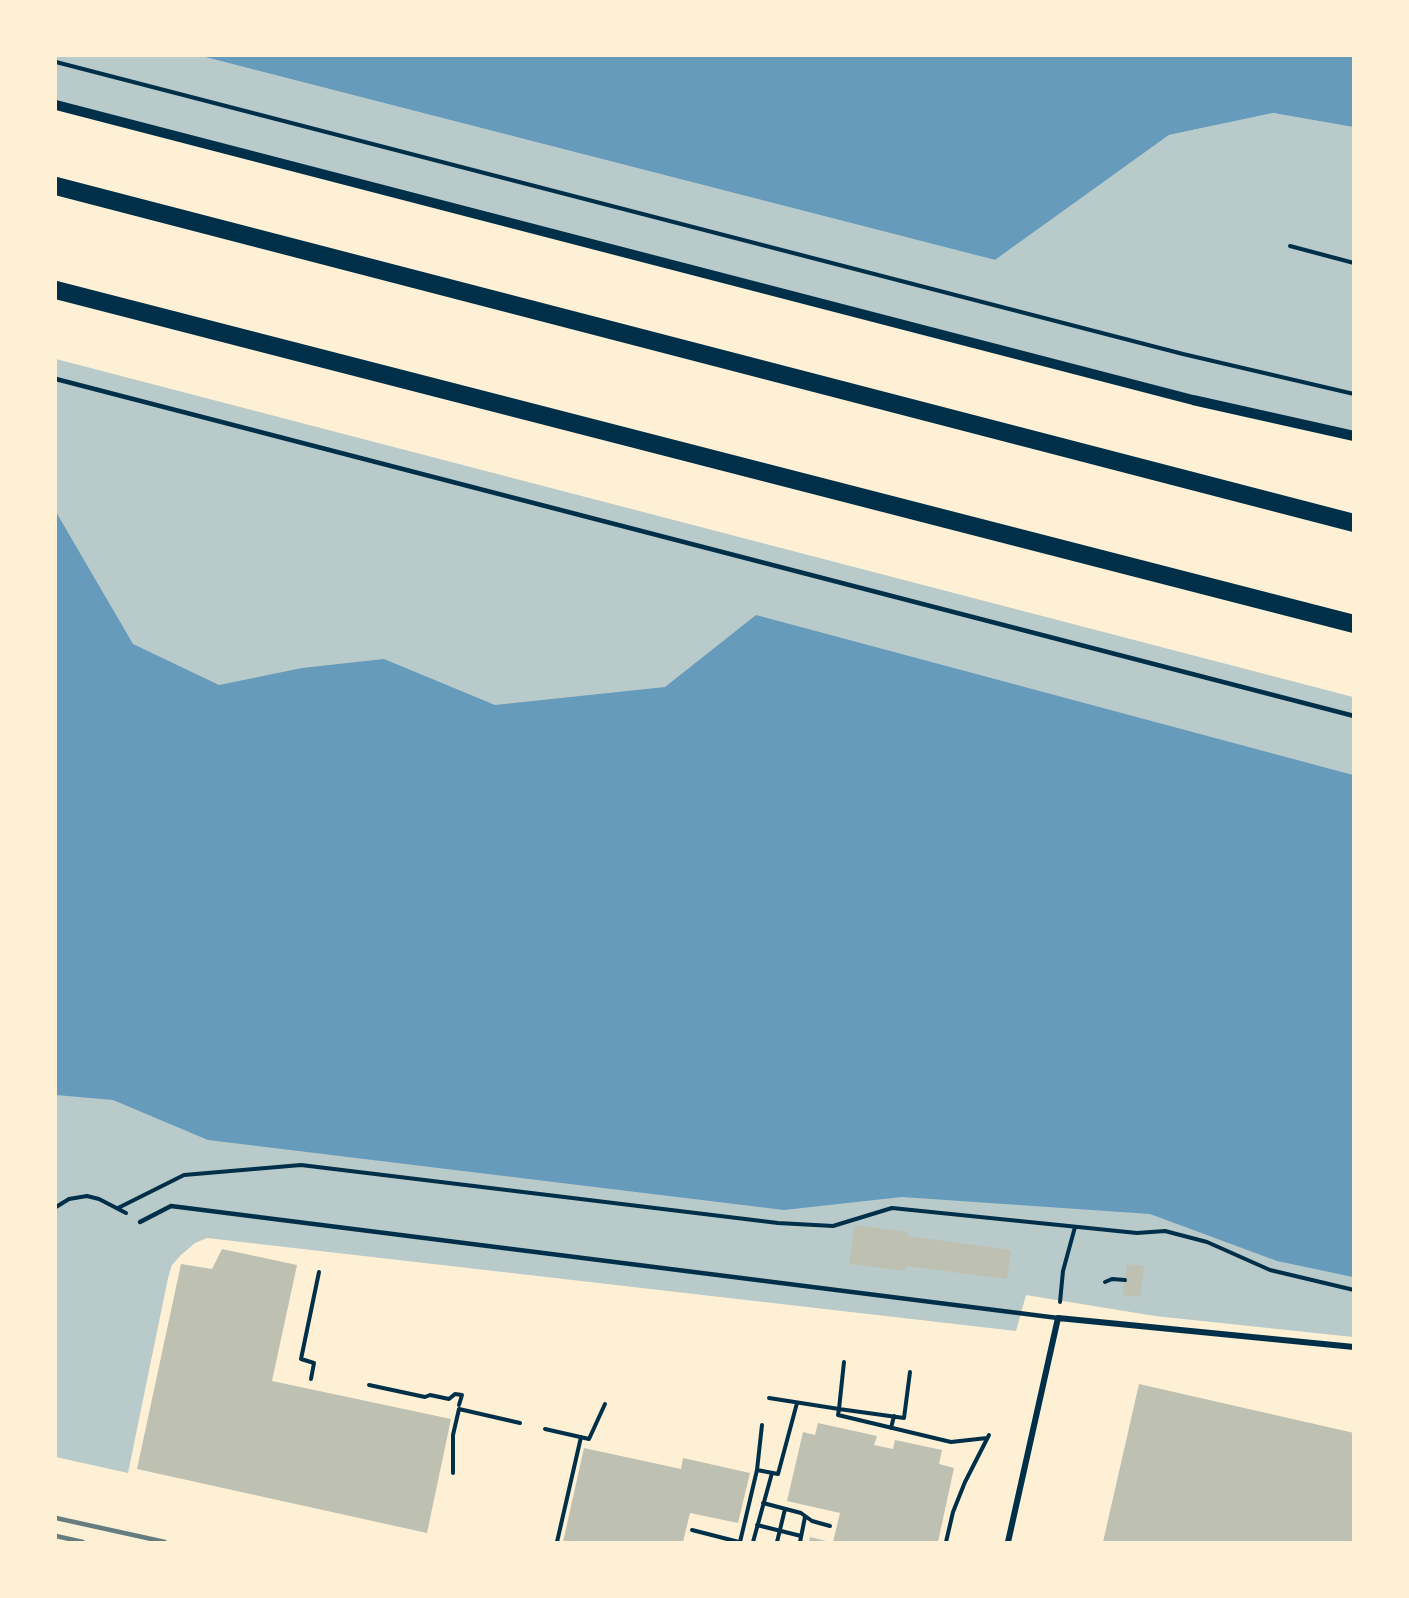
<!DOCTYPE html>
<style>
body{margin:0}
#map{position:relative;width:1409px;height:1598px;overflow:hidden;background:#fdf0d5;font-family:Roboto,sans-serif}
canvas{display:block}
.frame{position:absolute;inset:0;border:57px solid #fdf0d5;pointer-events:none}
</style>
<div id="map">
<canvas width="1409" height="1598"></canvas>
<div class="frame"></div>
</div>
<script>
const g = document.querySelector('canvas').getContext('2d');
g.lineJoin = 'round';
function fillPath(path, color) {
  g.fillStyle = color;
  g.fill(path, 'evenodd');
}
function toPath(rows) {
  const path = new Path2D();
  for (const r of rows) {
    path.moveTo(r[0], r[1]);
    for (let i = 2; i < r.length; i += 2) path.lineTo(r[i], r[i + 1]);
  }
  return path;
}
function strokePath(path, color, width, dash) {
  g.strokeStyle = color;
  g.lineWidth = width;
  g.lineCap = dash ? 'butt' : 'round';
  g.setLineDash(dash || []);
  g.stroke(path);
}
fillPath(toPath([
 [56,56,201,56,995,260,1169,135,1273,113,1353,127,1353,436,56,105],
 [56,359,1353,697,1353,1337,1155,1316,1026,1295,1016,1331,207,1238,195,1243,181,1255,172,1265,168,1278,128,1473,56,1457]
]), '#b9caca');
fillPath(toPath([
 [201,56,1353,56,1353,127,1273,113,1169,135,995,260],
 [56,512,133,644,219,685,302,668,384,659,495,705,665,687,756,615,1353,775,1353,1277,1277,1261,1150,1214,902,1197,784,1210,208,1140,113,1100,56,1095]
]), '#669bbc');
fillPath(toPath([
 [855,1225,908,1232,908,1236,1011,1250,1007,1279,906,1266,905,1271,849,1264],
 [222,1249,297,1265,272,1381,451,1419,427,1533,137,1469,181,1264,212,1269],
 [1127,1264,1144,1266,1140,1297,1123,1295],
 [1139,1384,1354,1433,1354,1542,1103,1542],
 [818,1423,877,1436,874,1445,893,1449,895,1440,942,1450,939,1464,954,1468,938,1542,833,1542,840,1513,787,1501,803,1432,815,1435],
 [584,1448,681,1469,683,1458,750,1473,738,1523,690,1513,683,1542,563,1542],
 [810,1537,830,1542,809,1542]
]), '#bec0b2');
strokePath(toPath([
 [56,62,1183,354,1354,394],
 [1290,246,1354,263],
 [56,1207,69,1199,87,1196,99,1199,126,1213],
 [118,1208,184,1175,301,1165,778,1223,833,1226,892,1208,1137,1233,1165,1231,1207,1242,1270,1270,1354,1290],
 [1105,1282,1112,1279,1125,1280],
 [1060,1302,1063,1271,1075,1227],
 [844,1362,839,1409,904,1418,910,1372],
 [311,1379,314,1363,301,1359,319,1272],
 [369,1385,425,1397,430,1395,449,1399,455,1394,462,1395,459,1405],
 [769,1398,839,1409,838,1415,951,1442,987,1438],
 [891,1428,894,1416],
 [545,1429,589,1439,605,1404],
 [757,1470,762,1425],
 [453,1473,453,1435,459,1409,520,1423],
 [763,1503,801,1513,812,1521,830,1526],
 [757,1525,801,1536],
 [692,1530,739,1542],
 [557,1542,581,1437],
 [740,1542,757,1470,778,1474,797,1403],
 [753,1542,772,1473],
 [777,1542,785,1509],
 [800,1542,805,1517],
 [946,1542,953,1512,965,1482,989,1435]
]), '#003049', 4);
strokePath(toPath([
 [56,379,1354,716],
 [140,1222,171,1206,1058,1318]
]), '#003049', 4.5);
strokePath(toPath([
 [1008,1542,1058,1318,1354,1347]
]), '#003049', 6);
strokePath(toPath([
 [56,105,1193,400,1354,436]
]), '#003049', 10);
strokePath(toPath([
 [56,186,1354,523],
 [56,290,1354,624]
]), '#003049', 18);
strokePath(toPath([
 [56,1518,165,1542],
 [56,1536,83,1542]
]), '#657d81', 4.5);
</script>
